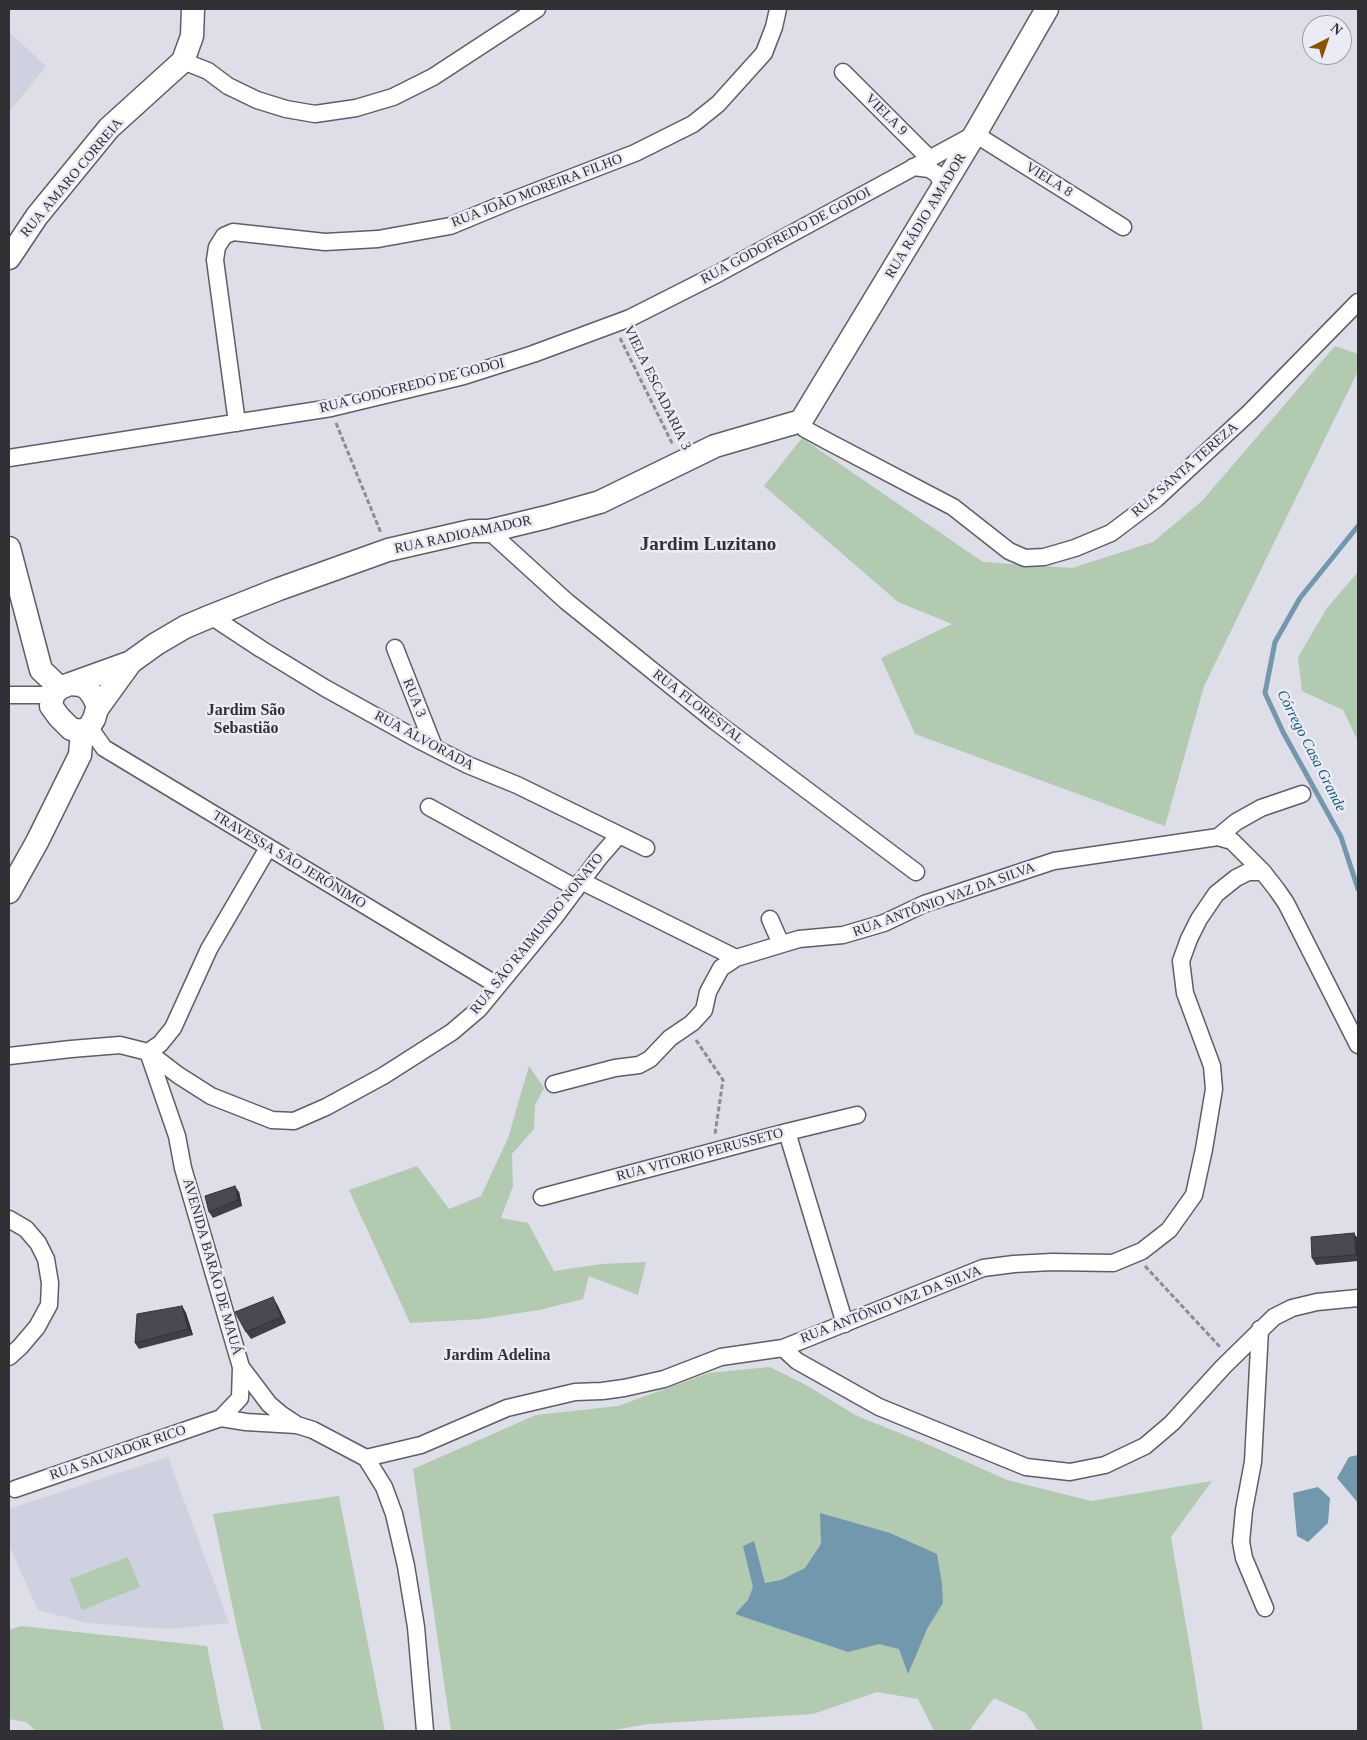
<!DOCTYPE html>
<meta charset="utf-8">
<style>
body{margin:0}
#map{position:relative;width:1367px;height:1740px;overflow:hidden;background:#dddee7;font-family:"Times New Roman",serif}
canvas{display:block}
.frame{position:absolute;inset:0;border:10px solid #313135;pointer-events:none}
.north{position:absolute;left:1302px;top:15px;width:50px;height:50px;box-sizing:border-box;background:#eaebf4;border:1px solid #a0a1a8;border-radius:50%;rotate:41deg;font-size:14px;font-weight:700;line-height:20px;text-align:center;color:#313135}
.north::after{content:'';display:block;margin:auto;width:18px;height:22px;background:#895501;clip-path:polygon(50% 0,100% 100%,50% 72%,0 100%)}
</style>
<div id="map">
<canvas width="1367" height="1740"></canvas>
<div class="frame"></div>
<div class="north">N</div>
</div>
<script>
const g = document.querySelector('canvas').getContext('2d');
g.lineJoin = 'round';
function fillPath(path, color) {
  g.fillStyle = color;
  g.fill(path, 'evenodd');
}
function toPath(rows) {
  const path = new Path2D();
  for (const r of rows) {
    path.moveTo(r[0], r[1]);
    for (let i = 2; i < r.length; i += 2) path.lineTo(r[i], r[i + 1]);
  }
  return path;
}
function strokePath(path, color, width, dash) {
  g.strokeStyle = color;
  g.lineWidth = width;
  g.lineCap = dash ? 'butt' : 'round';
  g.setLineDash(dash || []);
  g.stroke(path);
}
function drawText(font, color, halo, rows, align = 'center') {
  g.font = font + ' "Times New Roman",serif';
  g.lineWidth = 5;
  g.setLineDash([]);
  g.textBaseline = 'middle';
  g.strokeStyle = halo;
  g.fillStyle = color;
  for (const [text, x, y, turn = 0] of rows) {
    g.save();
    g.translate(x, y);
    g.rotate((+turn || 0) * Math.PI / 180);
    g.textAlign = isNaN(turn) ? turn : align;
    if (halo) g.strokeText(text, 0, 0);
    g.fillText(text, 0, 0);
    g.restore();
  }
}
fillPath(toPath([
 [9,32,46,66,9,112],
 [168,1457,229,1623,168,1629,87,1623,38,1610,9,1545,9,1509]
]), '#cfd1e1');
fillPath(toPath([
 [1335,346,1358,354,1358,371,1204,686,1165,826,915,734,881,658,952,624,898,602,764,486,802,438,983,562,1072,568,1153,542,1202,501],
 [1358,572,1358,741,1343,710,1302,691,1298,657,1327,608],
 [529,1066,544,1088,535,1105,534,1129,512,1154,513,1186,501,1218,528,1223,554,1271,602,1264,646,1262,638,1295,589,1276,583,1299,539,1310,481,1319,410,1323,349,1190,417,1166,449,1209,481,1196,508,1138],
 [770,1367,806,1385,857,1416,927,1444,1007,1480,1091,1501,1212,1481,1171,1537,1194,1672,1203,1731,1038,1731,1026,1713,994,1698,969,1731,934,1731,918,1699,877,1692,813,1714,648,1724,608,1731,451,1731,413,1469,536,1415,618,1406,709,1373],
 [339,1496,385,1731,262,1731,238,1633,213,1514],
 [128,1557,140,1587,82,1610,70,1579],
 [21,1626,207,1646,224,1731,36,1731,26,1722,9,1719,9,1630]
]), '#b1cab0');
fillPath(toPath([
 [1358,1455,1358,1503,1337,1478,1349,1457],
 [1318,1487,1330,1498,1328,1523,1308,1542,1297,1536,1293,1493],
 [820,1513,890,1533,937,1554,942,1584,943,1603,928,1627,908,1674,899,1649,879,1644,848,1652,735,1614,748,1600,753,1587,743,1546,754,1541,765,1583,781,1580,805,1568,821,1544]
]), '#7298ae');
strokePath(toPath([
 [1358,526,1300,598,1275,642,1265,693,1283,732,1341,837,1358,889]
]), '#7298ae', 5);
const street = toPath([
 [183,61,208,71,228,86,257,100,286,109,315,114,356,108,393,97,433,77,537,9],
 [843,72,929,158],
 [913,167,929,169,937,174,944,187],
 [801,421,805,429,829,442,953,507,1009,551,1025,558,1044,557,1075,548,1111,533,1156,499,1250,412,1358,302],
 [237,423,215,260,217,247,224,236,233,232,325,242,378,239,450,226,508,202,635,153,693,124,718,104,764,53,774,27,778,9],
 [9,458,331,408,464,376,533,354,630,318,719,273,975,134,1123,227],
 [489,531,566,601,716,722,916,872],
 [211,616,261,649,325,688,415,738,468,765,517,785,646,848],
 [395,648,434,747],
 [9,695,53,695],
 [89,727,104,748,497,985],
 [429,807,576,888],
 [1218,837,1236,822,1261,808,1302,794],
 [268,848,209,949,173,1028,160,1044,148,1052,178,1075,211,1096,272,1120,294,1121,326,1107,383,1076,452,1032,479,1009,554,918,599,858,619,835],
 [581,881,736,958],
 [770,919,781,944],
 [9,1056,71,1049,120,1045,148,1052,177,1136,183,1168,241,1367,269,1404,282,1415,297,1425,313,1430,366,1458,384,1487,394,1514,406,1566,416,1627,425,1731],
 [554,1084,615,1068,639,1065,650,1059,670,1038,692,1023,704,1010,708,992,721,968,736,958,799,939,843,935,884,923,924,904,1054,861,1218,837,1232,841,1263,872,1277,890,1286,903,1358,1045],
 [787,1132,845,1324],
 [542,1197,787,1132,857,1115],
 [9,1219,26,1229,38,1243,46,1259,50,1283,49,1305,37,1327,20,1347,9,1357],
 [1260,1329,1253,1462,1244,1510,1241,1542,1244,1558,1265,1608],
 [783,1348,797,1361,879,1407,1026,1467,1070,1472,1105,1465,1145,1446,1172,1423,1223,1367,1274,1317,1292,1308,1317,1302,1358,1298],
 [221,1418,246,1422,296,1425],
 [366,1458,421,1445,507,1408,575,1392,602,1391,624,1388,664,1379,721,1357,783,1348,983,1268,1014,1264,1052,1262,1113,1263,1142,1251,1169,1230,1194,1195,1204,1149,1214,1089,1212,1066,1185,993,1181,961,1189,939,1199,919,1216,894,1236,878,1248,872,1263,872],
 [15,1489,221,1418,240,1398,241,1367]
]);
const secondary = toPath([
 [9,258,37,216,109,128,183,61,192,36,193,9],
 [9,548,41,670,60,688],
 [70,684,81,685,88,689,93,696,97,704,97,709,94,719,89,727,82,731,71,729,59,717,51,706,53,695,60,688,70,684,131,662,156,644,185,627,211,616,279,589,388,550,471,531,489,531,547,517,600,502,715,446,801,421,975,134,1047,9],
 [97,709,131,662],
 [9,892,37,842,80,755,82,731]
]);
strokePath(street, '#5d5e66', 19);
strokePath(secondary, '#5d5e66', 25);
strokePath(toPath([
 [620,338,673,445],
 [336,423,381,533],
 [696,1040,723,1080,715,1134],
 [1145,1266,1221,1348]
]), '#8c8c93', 3, [5, 2.5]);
strokePath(street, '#fff', 16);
strokePath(secondary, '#fff', 22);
fillPath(toPath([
 [239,1192,242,1206,213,1218,209,1212],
 [1358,1239,1358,1261,1316,1265,1312,1258],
 [277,1304,286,1323,251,1339,246,1332],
 [182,1306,186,1313,193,1335,139,1349,135,1343]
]), '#3f3f46');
fillPath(toPath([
 [235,1186,239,1192,242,1206,238,1200],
 [1354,1233,1358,1239,1358,1258,1356,1255],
 [273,1297,277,1304,286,1323,281,1317],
 [182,1306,186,1313,193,1335,188,1329]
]), '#333339');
const building = toPath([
 [235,1186,238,1200,209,1212,205,1196,235,1186],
 [1354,1233,1356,1255,1312,1258,1311,1237,1354,1233],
 [273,1297,281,1317,246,1332,235,1312,273,1297],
 [182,1306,188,1329,135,1343,137,1314,182,1306]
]);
fillPath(building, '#494951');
strokePath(building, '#333339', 1);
drawText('14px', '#313135', '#eaebf4', [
 ["VIELA 9",886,115,45],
 ["RUA AMARO CORREIA",72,178,-50],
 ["VIELA 8",1049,180,32],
 ["RUA JOÃO MOREIRA FILHO",537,191,-21],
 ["RUA RÁDIO AMADOR",926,216,-59],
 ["RUA GODOFREDO DE GODOI",786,236,-28],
 ["RUA GODOFREDO DE GODOI",412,386,-14],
 ["VIELA ESCADARIA 3",657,388,64],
 ["RUA SANTA TEREZA",1185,470,-41],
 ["RUA RADIOAMADOR",463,535,-12],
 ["RUA 3",414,698,68],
 ["RUA FLORESTAL",698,707,38],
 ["RUA ALVORADA",424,741,28],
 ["TRAVESSA SÃO JERÔNIMO",289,860,31],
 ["RUA ANTÔNIO VAZ DA SILVA",944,900,-20],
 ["RUA SÃO RAIMUNDO NONATO",537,934,-51],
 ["RUA VITORIO PERUSSETO",700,1155,-15],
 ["AVENIDA BARÃO DE MAUÁ",212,1267,74],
 ["RUA ANTÔNIO VAZ DA SILVA",891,1305,-21],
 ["RUA SALVADOR RICO",118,1453,-19]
]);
drawText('italic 15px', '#165979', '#eaebf4', [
 ["Córrego Casa Grande",1311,751,63]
]);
drawText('bold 16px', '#313135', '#eaebf4', [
 ["Jardim São",246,711],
 ["Sebastião",246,729],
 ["Jardim Adelina",497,1356]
]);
drawText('bold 19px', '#313135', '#eaebf4', [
 ["Jardim Luzitano",708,545]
]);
</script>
